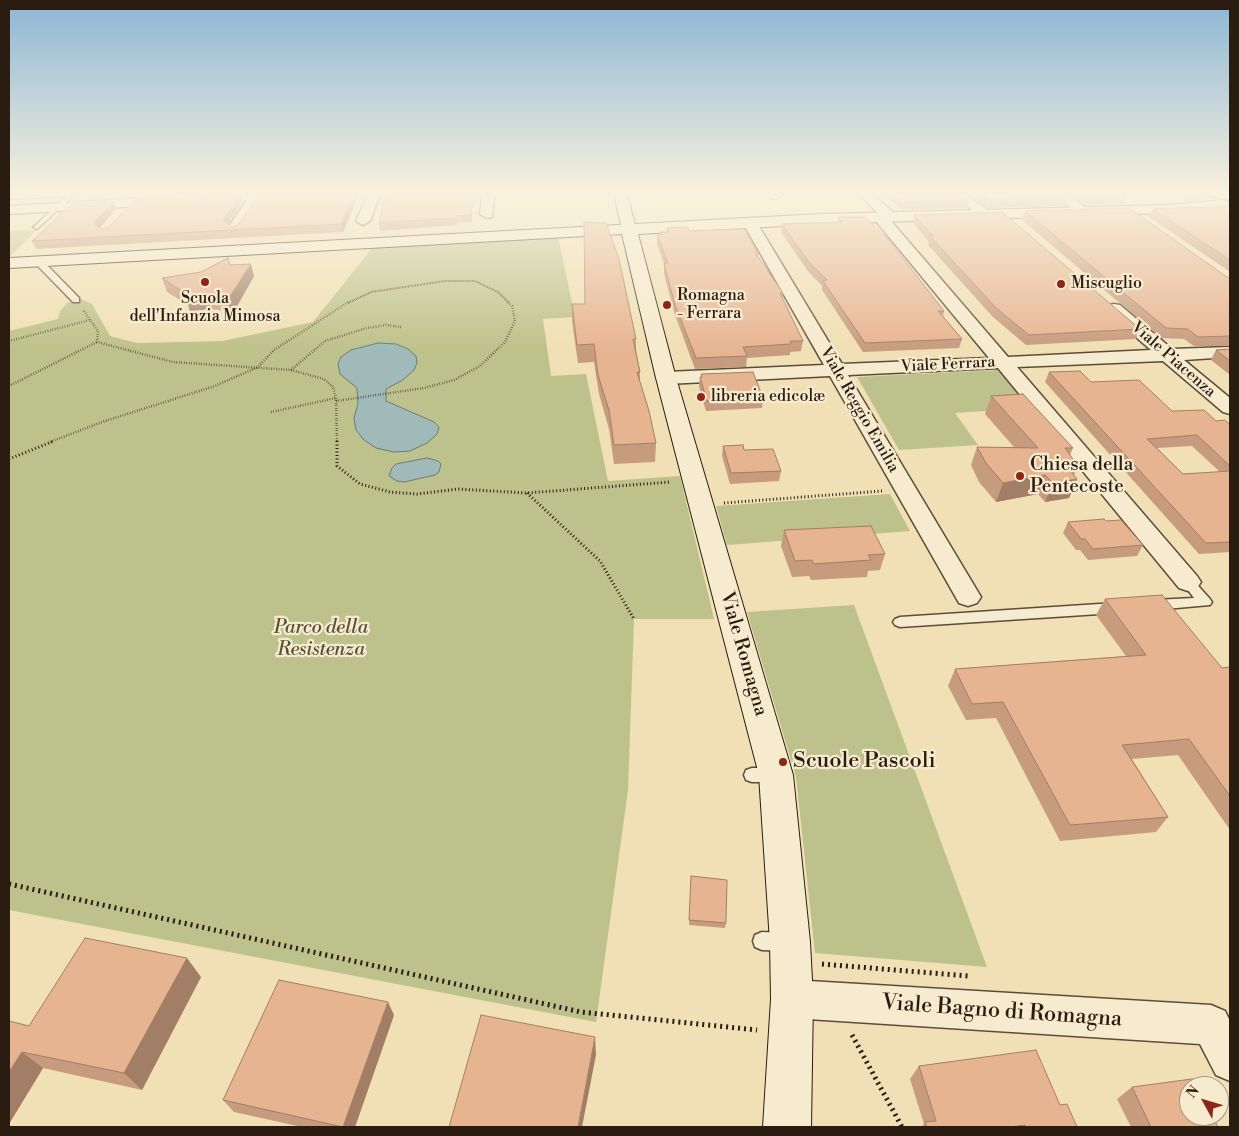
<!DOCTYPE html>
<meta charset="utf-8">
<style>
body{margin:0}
#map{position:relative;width:1239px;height:1136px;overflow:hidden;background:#f1e0b5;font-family:"Libre Bodoni",serif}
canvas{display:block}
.frame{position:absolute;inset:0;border:10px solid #2a1c11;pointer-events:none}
.north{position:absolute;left:1179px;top:1076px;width:50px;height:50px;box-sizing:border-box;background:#f6ebcf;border:1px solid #a49883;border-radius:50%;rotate:309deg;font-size:14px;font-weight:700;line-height:20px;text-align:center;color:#2a1c11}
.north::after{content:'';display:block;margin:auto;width:18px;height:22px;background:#8f2418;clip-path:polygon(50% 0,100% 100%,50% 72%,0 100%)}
</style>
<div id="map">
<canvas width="1239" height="1136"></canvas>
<div class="frame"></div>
<div class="north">N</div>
</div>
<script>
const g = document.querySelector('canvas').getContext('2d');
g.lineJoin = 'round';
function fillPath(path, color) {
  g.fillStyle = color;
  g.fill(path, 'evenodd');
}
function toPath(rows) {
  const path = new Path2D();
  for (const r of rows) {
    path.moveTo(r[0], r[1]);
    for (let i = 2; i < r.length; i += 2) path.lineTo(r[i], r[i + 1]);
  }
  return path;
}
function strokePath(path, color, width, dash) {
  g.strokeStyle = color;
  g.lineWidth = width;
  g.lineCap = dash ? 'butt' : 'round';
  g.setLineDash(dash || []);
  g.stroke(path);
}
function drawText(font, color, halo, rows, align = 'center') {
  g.font = font + ' "Libre Bodoni",serif';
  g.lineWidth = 4.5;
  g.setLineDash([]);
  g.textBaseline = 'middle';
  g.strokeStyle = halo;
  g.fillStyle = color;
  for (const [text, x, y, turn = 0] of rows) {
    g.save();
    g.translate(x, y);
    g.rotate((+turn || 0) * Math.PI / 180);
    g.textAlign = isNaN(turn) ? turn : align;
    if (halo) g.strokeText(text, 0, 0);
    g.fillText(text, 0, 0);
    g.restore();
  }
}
fillPath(toPath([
 [1171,192,1199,192,1207,196,1206,199,1193,202,1195,203,1189,203],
 [37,230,10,256,9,257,9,231],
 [558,236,575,317,543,319,551,376,586,374,608,481,680,476,714,619,634,619,628,790,596,1022,9,910,9,331,58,319,60,311,67,303,81,299,92,304,110,336,137,343,222,341,313,322,373,247],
 [999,370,1030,408,955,413,978,445,899,450,857,377],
 [890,494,910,531,727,545,716,506],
 [854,605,987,967,815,953,796,777,747,612]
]), '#bdc18b');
const water = toPath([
 [378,343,396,344,408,349,416,356,417,363,414,370,403,380,386,389,386,401,434,422,439,427,437,434,427,443,410,451,394,452,376,448,364,440,356,430,354,418,358,404,357,388,340,374,338,364,341,357,351,350,378,343],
 [427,458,438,461,441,464,439,472,435,475,404,482,397,481,389,476,392,468,396,464,427,458]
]);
fillPath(water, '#9fbab9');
strokePath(water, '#707b76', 1);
const lane = toPath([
 [72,192,75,194,74,195,37,229,33,227,35,226,66,196,9,199,9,195,72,192],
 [36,260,42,260,79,298,79,302,73,302,36,264,36,260],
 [1188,578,1192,579,1210,599,1212,602,1210,605,1154,610,1149,608,1147,605,1154,600,1194,598,1182,582,1188,578],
 [1115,603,1120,605,1122,608,1120,611,1115,613,900,627,895,625,893,622,895,619,900,617,1115,603],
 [752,768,774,768,780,770,782,775,780,780,774,782,752,782,746,780,744,775,746,770,752,768],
 [762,932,787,933,794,936,796,942,794,948,787,951,762,950,755,947,753,941,755,935,762,932]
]);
const street = toPath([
 [246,192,322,192,316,196,261,199,239,232,234,233,227,229,247,200,209,202,202,198,209,194,246,192],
 [369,192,381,192,370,221,363,225,356,221,369,192],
 [483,192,495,192,492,217,487,218,480,214,483,192],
 [614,192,626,192,636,229,634,232,624,232,622,229,614,192],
 [768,192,780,192,783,195,776,199,771,198,768,192],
 [856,192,870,192,895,214,897,217,891,221,1008,357,1151,350,1108,313,1106,309,1108,305,1114,304,1120,305,1172,349,1230,347,1230,357,1184,360,1230,398,1230,414,1223,412,1163,361,1017,367,1197,576,1201,582,1197,588,1188,591,1179,588,998,368,848,375,981,597,977,603,968,606,959,603,830,376,666,384,659,382,657,378,659,374,666,372,824,365,743,223,750,219,757,223,842,364,989,358,875,220,873,217,878,213,856,192],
 [949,192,963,192,993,214,986,218,981,217,949,192],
 [1051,192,1065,192,1090,211,1088,214,1078,214,1051,192],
 [1206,192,1230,193,1230,200,1207,195,1206,192],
 [167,197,172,198,174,201,172,204,9,214,9,206,167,197],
 [792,980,1211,1005,1225,1011,1230,1021,1230,1081,1216,1075,1200,1044,792,1018,778,1013,773,999,778,985,792,980]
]);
const secondary = toPath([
 [1222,200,1227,201,1229,204,1227,207,1169,213,820,224,638,234,676,378,793,775,810,942,813,999,811,1127,763,1127,771,999,770,942,759,775,656,378,622,234,9,268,9,258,820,214,1169,205,1222,200]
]);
strokePath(lane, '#5c4d3a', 3);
strokePath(street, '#5c4d3a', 3);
strokePath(secondary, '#2a1c11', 2);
strokePath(toPath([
 [348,303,371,292,445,281,475,281,498,292,509,303]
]), '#2a1c11', 2, [0.5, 1]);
strokePath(toPath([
 [84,311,98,331,97,342,173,362,291,370,324,379,333,387,336,398,337,442],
 [9,341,90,320],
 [291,370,325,341,367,328,386,325,401,327],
 [9,386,97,342],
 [336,401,424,388,454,380,480,366,505,342,515,321,512,306,507,301],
 [271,412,336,398],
 [50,442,102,422,215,386,258,367,274,350,350,301]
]), '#2a1c11', 2.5, [0.5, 2]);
strokePath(toPath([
 [337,441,337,466,360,484,390,492,417,494,458,489,527,493,670,482],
 [9,459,54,441],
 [527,493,600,561,634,619],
 [724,503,882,491]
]), '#2a1c11', 3, [1, 2.5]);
strokePath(toPath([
 [9,884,581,1012,757,1030],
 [822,964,968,976],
 [852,1035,902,1127]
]), '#2a1c11', 5, [2, 4]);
fillPath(lane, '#f6ebcf');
fillPath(street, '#f6ebcf');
fillPath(secondary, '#f6ebcf');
fillPath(toPath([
 [82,192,138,192,129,197,88,200,85,193],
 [143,192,217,192,146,196],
 [360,192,343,232,36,249,32,241,114,202,116,209,100,227,103,229,241,195,243,202,228,224,232,227],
 [386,192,482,192,481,194,474,195,475,208,472,208,472,222,457,223,457,225,380,231,379,223],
 [497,192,531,192,508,193],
 [748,192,768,192,767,194,751,196],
 [782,192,805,192,784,193],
 [882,192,959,192,969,200,967,208,903,210,887,198],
 [966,192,1061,192,1068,198,1065,206,988,208],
 [1068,192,1119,192,1126,196,1123,204,1086,205],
 [1230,206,1230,272,1149,217,1153,209],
 [1025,211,1230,278,1230,346,1194,346,1184,339,1161,338,1022,220],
 [914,215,1140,329,1136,339,1026,345,993,317,928,245,929,242,913,223],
 [838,217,944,311,943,316,962,339,959,348,863,352,822,290,822,286,807,270,781,232,782,224,838,222],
 [667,228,690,231,758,254,758,257,783,293,782,298,803,341,801,351,790,352,790,355,747,358,746,367,695,369,675,315,664,274,664,264,657,244,657,235,660,235,660,232,667,232],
 [231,265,254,276,236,308,228,311,210,309,190,311,188,305,167,292,162,278,201,272],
 [572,304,636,339,636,351,640,372,640,382,656,443,655,462,614,464,609,429,599,394,594,362,578,363,572,322],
 [1230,349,1230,375,1211,360,1216,350],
 [1049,372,1091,382,1172,411,1230,425,1230,552,1199,554,1045,382],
 [1192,446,1220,472,1183,474,1157,448],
 [701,374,763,398,762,408,706,411,699,387,700,377,701,377],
 [991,396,1073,448,1070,455,1078,466,1074,475,1077,479,1069,498,1045,502,1038,494,996,502,979,482,971,465,977,447,1014,447,985,414],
 [723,446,744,450,781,471,779,481,730,484,722,456],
 [1106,521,1143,545,1137,556,1088,560,1080,550,1076,550,1063,533,1068,522],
 [784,530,885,554,880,570,868,571,867,577,811,580,809,576,792,577,781,546],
 [1105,599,1222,668,1230,667,1230,830,1178,755,1132,759,1168,817,1156,832,1060,841,996,718,966,720,948,686,955,669,1126,656,1096,615],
 [691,882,726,923,725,928,689,925],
 [201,977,142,1090,43,1068,9,1124,9,1021,29,1026],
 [394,1015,355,1127,302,1127,234,1112,223,1100],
 [919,1066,1060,1105,1077,1127,921,1127,924,1124,910,1079],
 [1132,1087,1218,1127,1131,1127,1117,1099]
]), '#c79b7e');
fillPath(toPath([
 [127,192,138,192,129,197],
 [355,192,360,192,343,232,341,224],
 [241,195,243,202,225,228,223,220],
 [114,202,116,209,98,230,95,225,94,222],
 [251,264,254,276,236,308,228,311,224,298],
 [206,295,210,309,190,311,186,298],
 [1045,475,1038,494,996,502,1003,483],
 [1077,479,1069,498,1045,502,1053,483],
 [187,958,201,977,142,1090,124,1073],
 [388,1002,394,1015,355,1127,343,1127],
 [595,1037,596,1055,582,1127,578,1127],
 [22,1052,43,1068,9,1124,9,1072]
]), '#a27e66');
const building = toPath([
 [285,192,355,192,341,224,32,241,72,204,114,202,94,222,95,225,103,229,109,227,135,200,241,195,223,220,232,227,238,225,260,193,285,192],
 [386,192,473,192,474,201,471,201,471,215,456,216,456,218,379,223,386,192],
 [891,192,959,192,969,200,904,202,891,192],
 [980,192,1061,192,1068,198,990,200,980,192],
 [1082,192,1119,192,1126,196,1088,197,1082,192],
 [1230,206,1230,260,1153,209,1230,206],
 [1129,208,1227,277,1230,278,1230,336,1198,337,1188,329,1166,328,1025,211,1129,208],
 [1002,212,1140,329,1029,335,996,308,930,236,933,236,914,215,1002,212],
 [838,217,865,217,887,238,944,311,938,311,962,339,865,343,823,281,827,280,808,261,782,224,842,222,838,217],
 [584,222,606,223,619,259,636,339,633,339,640,372,637,372,649,411,656,443,614,445,609,410,598,375,594,344,577,345,572,304,585,304,584,222],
 [687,227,690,231,744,229,758,254,756,254,783,293,780,293,803,341,790,341,791,344,743,347,747,356,696,358,675,305,664,264,668,263,657,235,662,235,660,232,669,232,667,228,687,227],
 [228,258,230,265,251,264,231,295,224,298,206,295,186,298,183,292,162,278,201,272,228,258],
 [1230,349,1230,361,1216,350,1230,349],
 [1080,371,1091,382,1139,380,1172,411,1204,410,1216,421,1225,420,1230,425,1230,466,1197,435,1147,439,1183,474,1230,471,1230,542,1206,543,1049,372,1080,371],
 [753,372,763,398,707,401,700,377,702,377,701,374,753,372],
 [1023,394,1073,448,1065,448,1078,466,1067,467,1077,479,1053,483,1045,475,1003,483,986,463,977,447,1038,448,991,396,1023,394],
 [743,445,744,450,773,449,781,471,731,473,723,446,743,445],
 [1104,519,1106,521,1121,520,1143,545,1093,549,1085,539,1081,539,1068,522,1104,519],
 [871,526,885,554,868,555,871,560,814,564,812,560,795,561,784,530,871,526],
 [1162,595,1222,668,1230,667,1230,796,1189,739,1122,745,1168,817,1070,825,1003,702,972,704,955,669,1146,655,1105,599,1162,595],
 [691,876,727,880,726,923,689,920,691,876],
 [85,938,187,958,124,1073,22,1052,9,1072,9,1021,29,1026,85,938],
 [279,980,388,1002,343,1127,223,1100,279,980],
 [481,1015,595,1037,578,1127,449,1127,481,1015],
 [1036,1050,1060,1105,1067,1104,1077,1127,1026,1127,1025,1125,1010,1127,927,1127,925,1122,936,1121,919,1066,1036,1050],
 [1192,1079,1196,1086,1189,1086,1189,1116,1212,1116,1218,1127,1151,1127,1132,1087,1192,1079]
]);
fillPath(building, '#e7b492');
strokePath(building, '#a27e66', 1);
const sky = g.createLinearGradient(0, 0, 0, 351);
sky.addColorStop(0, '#8bb6d5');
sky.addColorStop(0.55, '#f9f1de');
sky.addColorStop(1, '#f9f1de00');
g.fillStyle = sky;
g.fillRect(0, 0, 1239, 351);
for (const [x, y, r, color] of [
 [205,282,5,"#8f2418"],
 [1061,284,5,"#8f2418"],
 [667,305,5,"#8f2418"],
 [701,397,5,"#8f2418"],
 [1020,476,5,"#8f2418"],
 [783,762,5,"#8f2418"]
]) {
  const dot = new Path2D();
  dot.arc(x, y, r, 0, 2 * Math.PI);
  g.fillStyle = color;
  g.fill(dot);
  strokePath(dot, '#f6ebcf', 2);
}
drawText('16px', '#2a1c11', '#f6ebcf', [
 ["Miscuglio",1071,284],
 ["Romagna",677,296],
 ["- Ferrara",677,314],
 ["Scuola",205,299,"center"],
 ["dell'Infanzia Mimosa",205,317,"center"],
 ["libreria edicolæ",711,397]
], 'left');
drawText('16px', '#2a1c11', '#f6ebcf', [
 ["Viale Piacenza",1173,360,41],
 ["Viale Ferrara",948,365,-3],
 ["Viale Reggio Emilia",859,410,60]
]);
drawText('19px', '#2a1c11', '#f6ebcf', [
 ["Chiesa della",1030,465],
 ["Pentecoste",1030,487]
], 'left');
drawText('italic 19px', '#564e36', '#f6ebcf', [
 ["Parco della",321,628],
 ["Resistenza",321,650]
]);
drawText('19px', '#2a1c11', '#f6ebcf', [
 ["Viale Romagna",743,654,74]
]);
drawText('22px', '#2a1c11', '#f6ebcf', [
 ["Scuole Pascoli",793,762]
], 'left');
drawText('22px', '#2a1c11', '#f6ebcf', [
 ["Viale Bagno di Romagna",1002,1012,4]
]);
</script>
